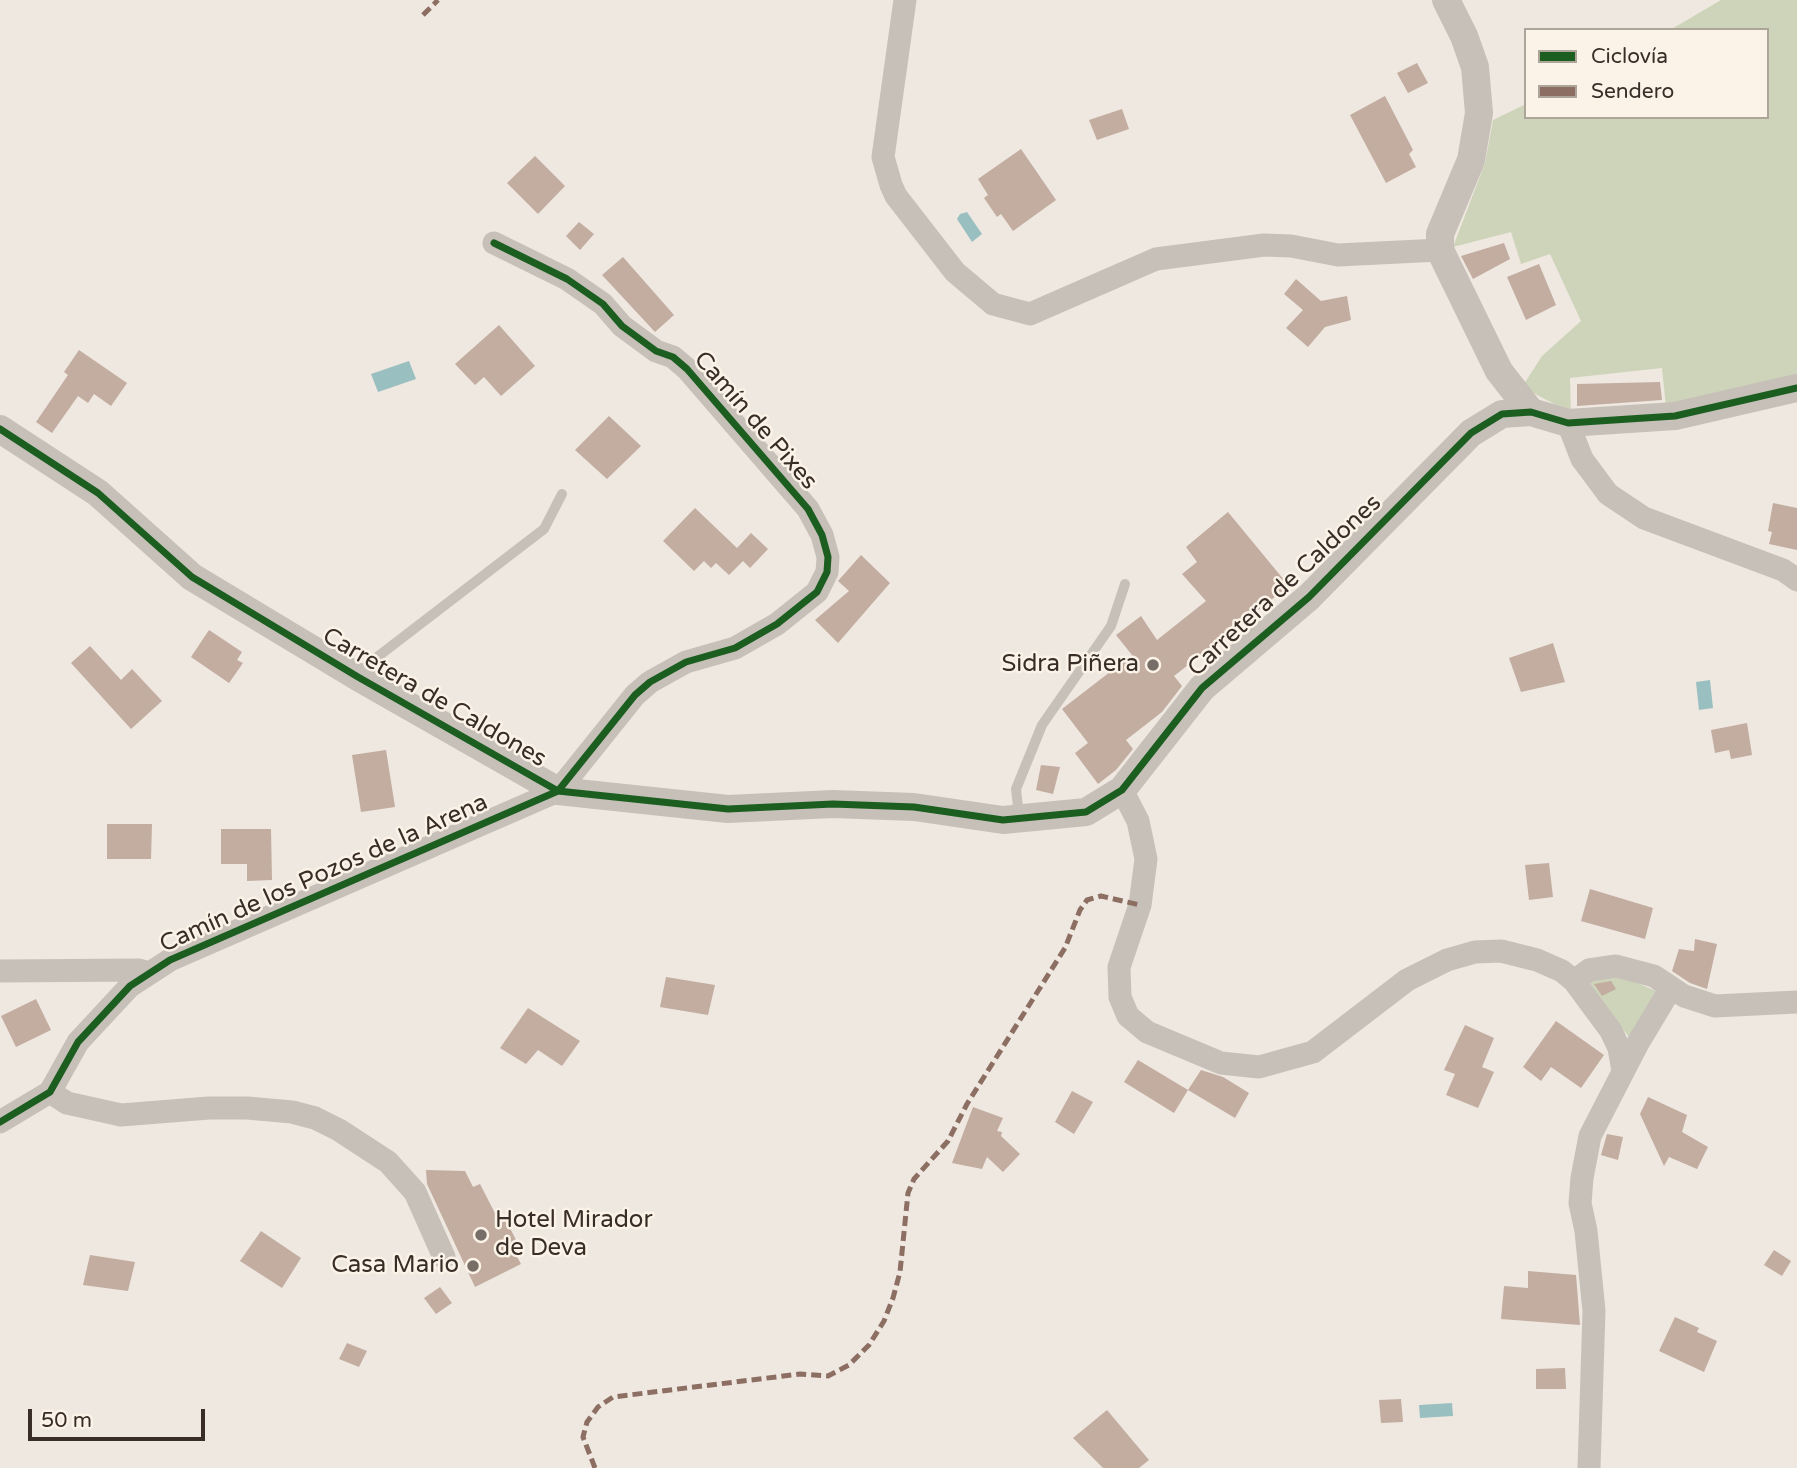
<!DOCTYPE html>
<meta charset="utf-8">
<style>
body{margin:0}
#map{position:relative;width:1797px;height:1468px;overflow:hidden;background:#eee8e0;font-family:"Varela Round",sans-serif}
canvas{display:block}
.legend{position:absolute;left:1524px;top:28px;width:245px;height:91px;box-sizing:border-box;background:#fbf3e7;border:2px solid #ada49a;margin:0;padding:9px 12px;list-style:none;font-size:21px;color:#382d27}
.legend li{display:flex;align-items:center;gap:14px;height:35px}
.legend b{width:35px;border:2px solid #ada49a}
.scale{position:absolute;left:28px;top:1409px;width:177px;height:32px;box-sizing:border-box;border:4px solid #382d27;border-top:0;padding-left:9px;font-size:21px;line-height:24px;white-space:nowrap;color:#382d27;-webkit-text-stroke:5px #fbf3e7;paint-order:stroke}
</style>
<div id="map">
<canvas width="1797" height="1468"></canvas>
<ul class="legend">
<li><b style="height:9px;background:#1b5e20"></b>Ciclovía</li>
<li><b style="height:9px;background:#8d6e63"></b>Sendero</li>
</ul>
<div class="scale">50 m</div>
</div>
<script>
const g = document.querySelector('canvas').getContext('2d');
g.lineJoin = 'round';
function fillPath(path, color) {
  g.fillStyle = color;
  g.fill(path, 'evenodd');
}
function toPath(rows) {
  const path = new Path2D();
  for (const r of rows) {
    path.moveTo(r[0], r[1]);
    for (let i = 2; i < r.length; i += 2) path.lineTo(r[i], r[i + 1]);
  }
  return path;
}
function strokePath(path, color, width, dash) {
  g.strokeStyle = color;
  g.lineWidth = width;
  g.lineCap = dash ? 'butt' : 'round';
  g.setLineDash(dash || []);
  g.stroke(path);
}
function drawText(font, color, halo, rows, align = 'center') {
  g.font = font + ' "Varela Round",sans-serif';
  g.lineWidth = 5;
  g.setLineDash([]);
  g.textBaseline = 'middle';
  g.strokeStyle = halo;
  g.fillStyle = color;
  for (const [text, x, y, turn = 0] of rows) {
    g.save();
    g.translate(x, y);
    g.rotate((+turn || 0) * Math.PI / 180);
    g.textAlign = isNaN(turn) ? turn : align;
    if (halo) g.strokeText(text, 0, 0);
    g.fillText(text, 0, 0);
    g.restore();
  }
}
fillPath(toPath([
 [1721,0,1797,0,1797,378,1666,407,1662,368,1570,378,1571,413,1522,387,1542,356,1581,321,1550,254,1521,264,1511,232,1453,247,1485,163,1493,120,1526,104,1526,117,1767,117,1767,30,1670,30],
 [1618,975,1661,993,1632,1041,1585,980]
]), '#ced4b9');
fillPath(toPath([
 [967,212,982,234,972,242,957,219,960,214],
 [409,361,416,379,378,392,371,374],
 [1710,680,1713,708,1699,710,1696,682],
 [1452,1403,1453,1416,1420,1418,1419,1405]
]), '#9abfc1');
fillPath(toPath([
 [1417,63,1428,83,1408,93,1397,73],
 [1385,96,1413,150,1409,154,1416,167,1386,183,1350,115],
 [1122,109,1129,129,1097,140,1089,120],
 [1021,149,1056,200,1013,231,1001,214,997,217,984,198,988,195,978,179],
 [535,156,565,186,538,214,507,183],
 [579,222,594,234,580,250,566,236],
 [1504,243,1510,259,1473,279,1461,256],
 [623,257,674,315,655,332,602,275],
 [1539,264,1556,305,1526,320,1507,277],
 [1296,279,1321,301,1347,296,1351,320,1325,327,1308,347,1286,328,1303,310,1284,294],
 [499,325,535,366,501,396,484,377,475,385,455,364],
 [79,350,127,383,111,406,94,394,88,403,78,396,52,433,36,422,68,375,64,372],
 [1660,382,1662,400,1577,406,1577,384],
 [609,416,641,446,607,479,575,450],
 [1773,503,1797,508,1797,550,1769,544,1772,532,1768,531],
 [695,508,737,548,751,533,768,549,750,568,743,561,729,575,716,563,711,568,704,561,694,571,663,541],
 [1228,512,1289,586,1174,676,1182,686,1162,712,1126,740,1133,749,1116,770,1098,784,1075,753,1088,743,1062,709,1132,655,1116,635,1141,616,1157,640,1206,601,1182,574,1197,562,1186,547],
 [861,555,890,583,838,643,815,620,849,591,838,581],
 [209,630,242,652,237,660,243,663,229,683,191,657],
 [1553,643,1565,682,1521,692,1509,658],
 [90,646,121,680,132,669,162,701,131,729,71,663],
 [1747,723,1752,755,1731,759,1729,750,1715,753,1711,730],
 [386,750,395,807,361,812,352,755],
 [1041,765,1060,767,1053,794,1036,790],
 [107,824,152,824,151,859,107,859],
 [221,829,271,829,272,880,247,881,247,864,221,864],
 [1549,863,1553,897,1529,900,1525,865],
 [1590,889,1653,908,1645,939,1581,921],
 [1695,939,1717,944,1707,989,1690,983,1672,971,1679,949,1694,951],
 [666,977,715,985,708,1015,660,1007],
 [1611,981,1616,989,1602,996,1594,984],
 [36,999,51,1030,16,1047,1,1016],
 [528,1008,580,1041,562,1066,538,1050,526,1064,500,1048],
 [1556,1021,1604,1055,1581,1088,1551,1067,1541,1081,1523,1067],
 [1465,1025,1494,1038,1482,1067,1494,1072,1478,1108,1446,1095,1455,1074,1444,1070],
 [1138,1060,1188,1090,1174,1113,1124,1082],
 [1201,1070,1223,1077,1249,1093,1235,1118,1188,1090],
 [1072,1091,1093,1102,1074,1134,1055,1122],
 [1648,1097,1687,1115,1682,1132,1708,1147,1697,1169,1669,1157,1664,1166,1640,1114],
 [973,1107,1003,1118,997,1131,1002,1132,1001,1136,1020,1154,1003,1172,987,1157,982,1169,952,1163],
 [1607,1134,1623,1137,1618,1160,1601,1155],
 [426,1170,465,1171,473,1187,480,1184,500,1223,506,1220,519,1246,513,1249,521,1264,475,1287,427,1184],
 [261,1231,301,1258,282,1288,240,1261],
 [1774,1250,1791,1261,1782,1276,1764,1265],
 [90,1255,135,1262,128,1291,83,1285],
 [1528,1271,1576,1275,1580,1325,1501,1319,1504,1286,1528,1288],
 [440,1287,452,1303,436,1314,424,1298],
 [1675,1317,1699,1328,1697,1332,1717,1341,1704,1372,1659,1351],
 [347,1343,367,1351,359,1367,339,1359],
 [1565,1368,1566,1389,1536,1389,1536,1369],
 [1401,1399,1403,1422,1381,1423,1379,1400],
 [1107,1410,1149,1460,1139,1468,1103,1468,1073,1438]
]), '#c3aca0');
strokePath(toPath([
 [360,675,372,661,544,529,562,494],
 [1019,816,1016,789,1042,725,1111,626,1125,584]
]), '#c7c0b9', 10);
strokePath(toPath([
 [905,0,883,157,891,185,896,196,955,272,993,304,1030,314,1156,259,1264,245,1291,246,1338,255,1440,250],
 [1568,423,1582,459,1608,494,1644,518,1783,570,1797,580],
 [1122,790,1138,821,1146,859,1140,905,1119,967,1120,997,1128,1016,1147,1032,1221,1063,1259,1067,1313,1052,1407,980,1447,960,1475,952,1501,951,1537,960,1562,971,1574,981,1611,1031,1619,1048,1623,1071],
 [0,971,139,970,150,973],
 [1574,981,1589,970,1616,966,1654,976,1684,996,1715,1006,1797,1002],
 [50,1092,67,1103,121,1115,209,1108,247,1108,292,1112,315,1118,339,1130,388,1162,415,1192,444,1257],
 [0,1122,50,1092,78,1042,130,986,170,960,558,791,635,695,650,682,686,662,735,648,777,624,817,592,827,572,828,557,822,535,808,509,687,369,673,357,656,351,622,326,603,304,567,279,494,243],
 [1589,1468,1594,1311,1586,1231,1580,1203,1582,1178,1590,1136,1638,1043,1671,988]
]), '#c7c0b9', 23);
strokePath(toPath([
 [1446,0,1464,36,1475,67,1479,113,1471,160,1440,234,1440,250,1499,371,1531,412],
 [0,429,98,493,192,577,358,677,558,791,728,809,833,804,914,807,1003,820,1086,812,1122,790,1202,688,1309,597,1471,433,1502,414,1531,412,1568,423,1675,416,1797,388]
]), '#c7c0b9', 28);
strokePath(toPath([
 [423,15,438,0],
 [595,1468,583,1437,587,1422,598,1407,613,1397,800,1374,828,1376,849,1365,869,1345,884,1321,893,1298,900,1272,908,1193,914,1179,948,1141,967,1104,1065,948,1080,910,1087,900,1101,896,1140,905]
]), '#8d6e63', 5, [10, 5]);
strokePath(toPath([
 [0,429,98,493,192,577,358,677,558,791,728,809,833,804,914,807,1003,820,1086,812,1122,790,1202,688,1309,597,1471,433,1502,414,1531,412,1568,423,1675,416,1797,388],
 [0,1122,50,1092,78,1042,130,986,170,960,558,791,635,695,650,682,686,662,735,648,777,624,817,592,827,572,828,557,822,535,808,509,687,369,673,357,656,351,622,326,603,304,567,279,494,243]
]), '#1b5e20', 7);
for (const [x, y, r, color] of [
 [1153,665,7,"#786e68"],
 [481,1235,7,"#786e68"],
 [473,1266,7,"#786e68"]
]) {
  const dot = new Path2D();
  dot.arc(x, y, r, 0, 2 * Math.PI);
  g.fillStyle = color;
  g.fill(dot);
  strokePath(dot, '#fbf3e7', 2.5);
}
drawText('24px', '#382d27', '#fbf3e7', [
 ["Camín de Pixes",755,421,49],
 ["Carretera de Caldones",1285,586,-43],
 ["Carretera de Caldones",434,698,30],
 ["Camín de los Pozos de la Arena",324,874,-24]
]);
drawText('24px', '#382d27', '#fbf3e7', [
 ["Sidra Piñera",1139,665],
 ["Hotel Mirador",495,1221,"left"],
 ["de Deva",495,1249,"left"],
 ["Casa Mario",459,1266]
], 'right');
</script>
